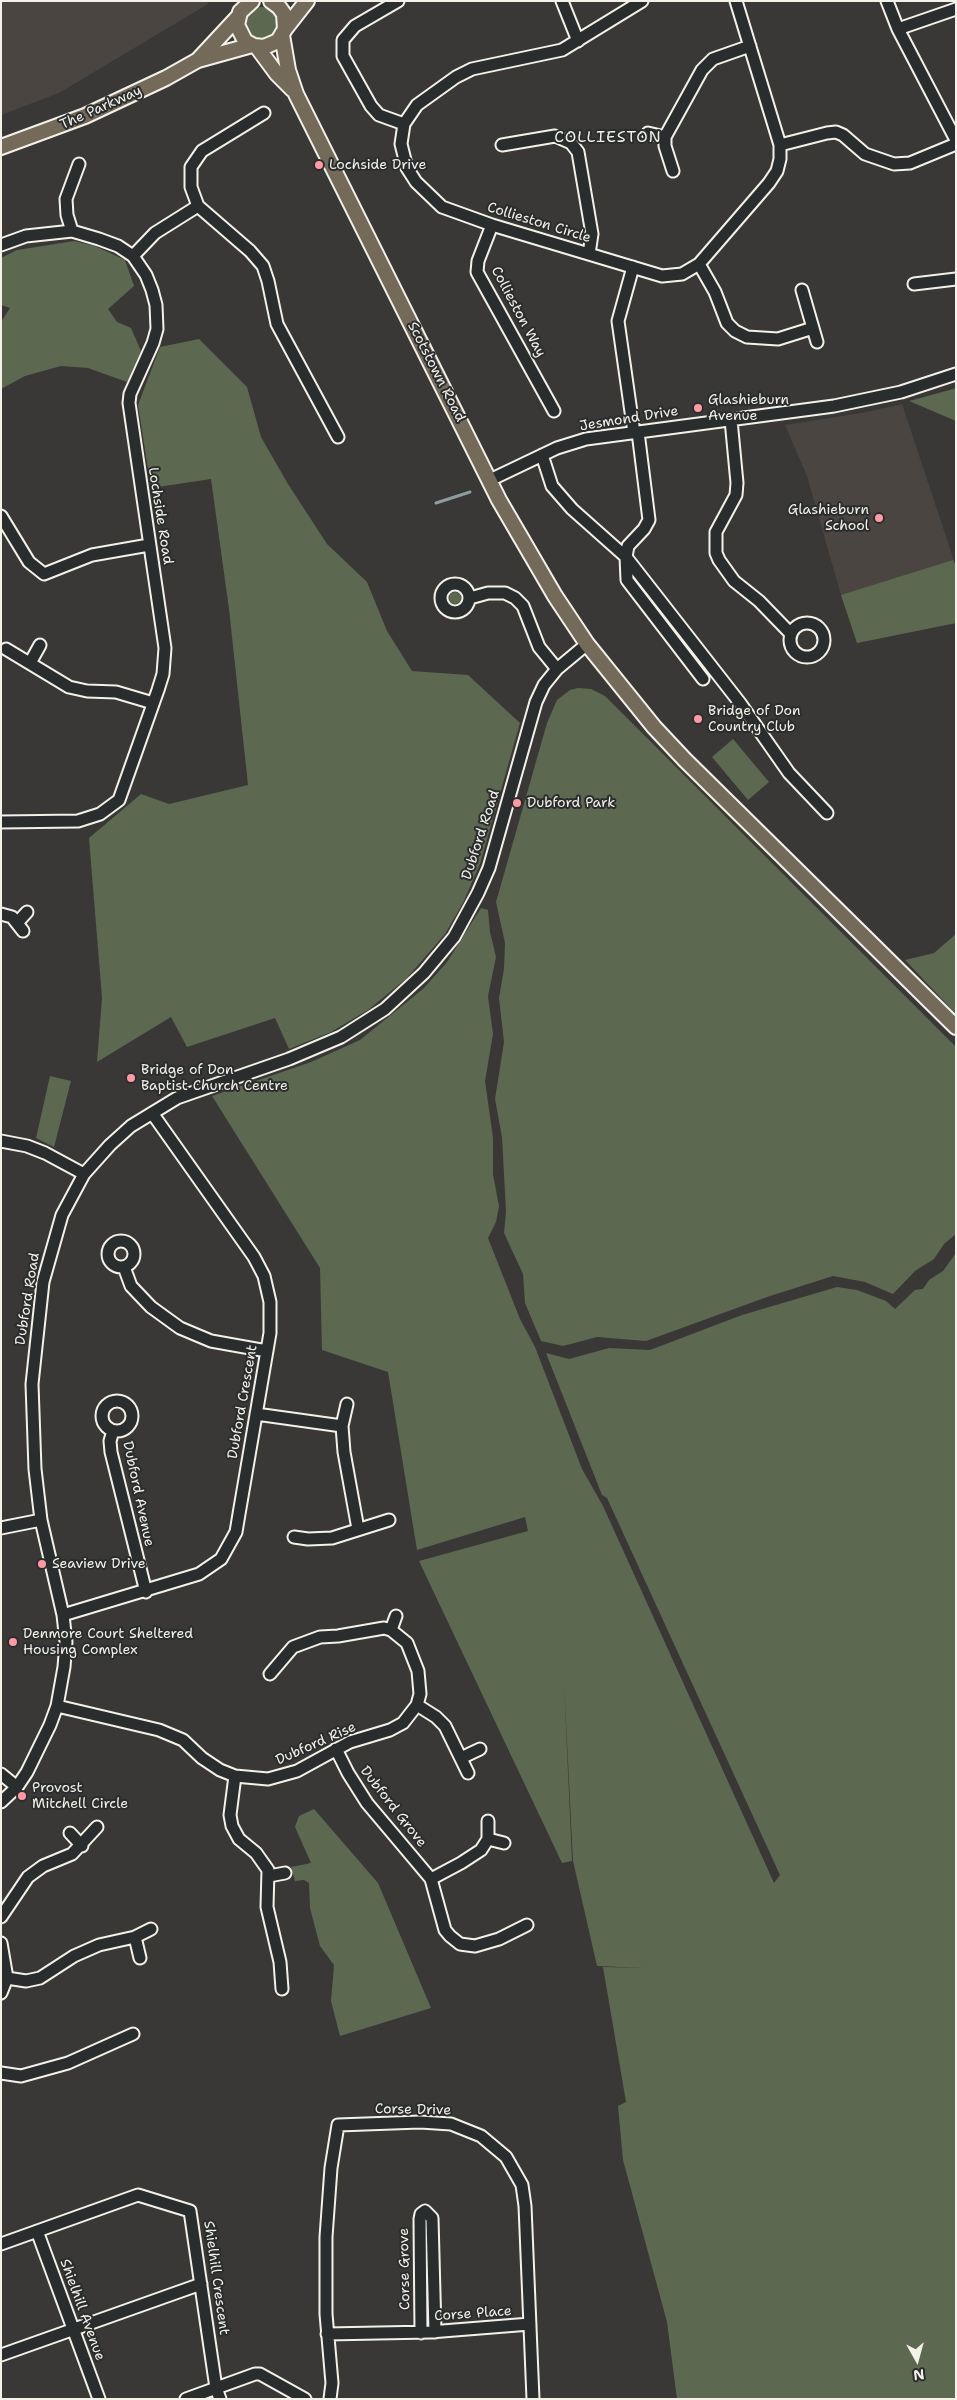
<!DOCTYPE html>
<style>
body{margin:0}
#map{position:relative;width:957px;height:2400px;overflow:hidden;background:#393837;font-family:"Shantell Sans",sans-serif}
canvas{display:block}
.frame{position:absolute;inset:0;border:2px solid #f4f1e8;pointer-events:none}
.north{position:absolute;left:892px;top:2335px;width:50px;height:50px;-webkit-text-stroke:4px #2a2d2e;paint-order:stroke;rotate:173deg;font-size:14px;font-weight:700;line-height:20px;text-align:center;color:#f4f1e8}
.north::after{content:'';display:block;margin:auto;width:18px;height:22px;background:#f4f1e8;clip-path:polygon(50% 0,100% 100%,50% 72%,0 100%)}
</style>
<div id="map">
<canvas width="957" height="2400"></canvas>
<div class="frame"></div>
<div class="north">N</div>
</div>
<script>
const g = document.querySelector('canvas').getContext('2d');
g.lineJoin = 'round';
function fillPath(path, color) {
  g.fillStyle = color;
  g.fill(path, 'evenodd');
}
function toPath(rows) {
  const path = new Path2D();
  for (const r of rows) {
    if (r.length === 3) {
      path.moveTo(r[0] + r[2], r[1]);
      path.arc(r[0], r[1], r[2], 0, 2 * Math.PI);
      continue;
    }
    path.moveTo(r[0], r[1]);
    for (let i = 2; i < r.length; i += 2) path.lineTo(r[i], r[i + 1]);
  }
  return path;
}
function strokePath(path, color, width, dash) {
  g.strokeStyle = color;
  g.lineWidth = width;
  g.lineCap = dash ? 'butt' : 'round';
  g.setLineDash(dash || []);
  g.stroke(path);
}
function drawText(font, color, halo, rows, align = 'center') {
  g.font = font + ' "Shantell Sans",sans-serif';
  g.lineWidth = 4;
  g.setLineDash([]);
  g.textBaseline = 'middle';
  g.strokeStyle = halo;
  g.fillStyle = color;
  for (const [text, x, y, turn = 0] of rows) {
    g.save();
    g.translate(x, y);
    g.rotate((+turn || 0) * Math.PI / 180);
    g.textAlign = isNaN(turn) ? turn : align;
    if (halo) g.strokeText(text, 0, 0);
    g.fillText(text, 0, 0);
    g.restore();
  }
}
fillPath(toPath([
 [1,1,207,1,208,4,59,93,1,115],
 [902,404,956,567,956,623,857,643,841,595,807,476,785,425,862,413]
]), '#4b4542');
fillPath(toPath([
 [261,23,16],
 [74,241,95,246,125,260,134,286,108,309,117,322,131,328,141,351,127,382,88,368,61,366,25,376,1,389,1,322,10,308,1,305,1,258,17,250],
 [199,339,247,387,261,437,288,484,327,544,367,582,387,631,412,671,468,675,520,723,480,864,463,903,445,934,406,979,368,1010,331,1032,289,1049,275,1018,187,1047,171,1017,97,1062,102,998,89,838,141,794,169,804,248,785,229,609,211,479,151,488,138,405,160,347],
 [956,388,956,421,909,401,946,391],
 [953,560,956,567,956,623,857,643,841,595],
 [455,598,6],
 [578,688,591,689,605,696,956,1047,956,1234,944,1244,934,1259,915,1271,893,1294,865,1282,833,1276,767,1297,646,1341,597,1337,563,1346,541,1341,525,1303,523,1274,504,1233,506,1211,502,1137,495,1099,504,1042,499,998,504,969,505,943,496,902,547,723,557,700,570,690],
 [733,739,769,782,748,800,712,757],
 [481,908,488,910,490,932,496,957,488,996,493,1034,485,1081,493,1138,493,1174,499,1206,496,1222,488,1238,520,1319,535,1347,582,1469,603,1506,774,1883,780,1875,607,1498,602,1495,546,1353,569,1359,609,1348,650,1350,742,1315,837,1287,857,1290,886,1301,895,1309,915,1290,923,1289,929,1280,943,1271,956,1253,956,2399,677,2399,667,2322,623,2160,618,2106,626,2102,603,1967,645,1968,597,1966,573,1861,564,1682,572,1861,562,1863,419,1561,528,1531,525,1517,417,1550,388,1372,322,1350,320,1268,212,1096,311,1062,360,1040,424,988,447,962],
 [956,934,956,1014,905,960,934,953],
 [50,1076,71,1081,54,1147,36,1138],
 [314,1809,378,1883,431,2008,340,2036,331,2001,334,1965,320,1946,310,1908,309,1883,304,1880,295,1881,291,1867,311,1863,295,1827,299,1816]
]), '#5c6850');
strokePath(toPath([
 [436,503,470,492]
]), '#8f9b9f', 3);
const minor = toPath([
 [398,1,355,26,343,40,343,56,371,106,379,115,404,124],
 [562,1,578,41],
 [642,1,562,50,472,69,456,77,417,105,404,124,401,144,407,168,416,182,442,207,492,225,662,276,682,274,699,264,769,183,777,171,780,159,780,145,736,1],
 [887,1,898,29,956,140],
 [898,29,956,9],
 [264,113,202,151,191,167,191,187,198,206,250,251,263,266,268,281,277,324,338,437],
 [648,133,665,137],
 [502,145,555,136,571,143,578,152,592,234,589,254],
 [780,145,827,133,836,132,843,135,865,154,894,164,910,163,956,144],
 [673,171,665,146,665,137,702,70,713,59,750,46],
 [492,225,478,261,477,272,554,411],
 [72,231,67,215,66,199,79,164],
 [1,245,26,236,72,231,99,239,118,246,133,256,146,275,152,290,156,305,157,329,153,343,130,394,129,403,165,648,163,674,158,690,119,800,100,814,78,821,1,822],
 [133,256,155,233,198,206],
 [699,264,715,292,727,323,735,331,747,337,778,339,813,328],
 [633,267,618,321,634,433],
 [914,284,956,279],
 [802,290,817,342],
 [731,420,737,483,736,495,716,532,716,553,719,560,734,581,759,601,791,634],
 [638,432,649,520,644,529,628,546,626,557,627,580,703,679],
 [542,455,552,486,572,509,626,557,740,703,789,773,827,813],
 [490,480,557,448,586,439,834,406,901,392,956,374],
 [1,516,29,562,44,574,92,555,149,545],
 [455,598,14],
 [470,598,488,593,505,593,515,598,523,606,539,647,557,669],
 [807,640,17],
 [6,649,69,687,87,691,116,692,153,703],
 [30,663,40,645],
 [1,914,12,917,23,931],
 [17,923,27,912],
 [1,1141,27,1146,45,1153,84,1174],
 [121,1254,13],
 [124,1267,131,1286,151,1307,180,1328,211,1341,267,1351],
 [117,1416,15],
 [347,1404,342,1426,344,1452,358,1529],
 [256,1414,342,1426],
 [113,1431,110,1441,111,1452,146,1592],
 [1,1528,41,1520],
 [294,1537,308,1539,332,1538,389,1520],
 [63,1615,199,1574,221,1559,236,1532,239,1514,270,1333,270,1302,264,1276,254,1257,152,1113],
 [391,1630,396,1616],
 [417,1705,436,1717,445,1726,468,1773],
 [57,1706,159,1730,183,1740,202,1758,220,1770,235,1776,268,1779,297,1771,350,1742,390,1730,403,1723,417,1705,420,1694,418,1671,407,1643,391,1630,384,1628,338,1636,320,1637,293,1647,270,1674],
 [336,1749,348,1773,367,1803,431,1879,445,1930,450,1936,460,1944,475,1946,499,1939,527,1925],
 [461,1758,480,1749],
 [1,1774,17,1787],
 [235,1776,230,1815,232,1826,239,1839,256,1853,268,1870,267,1907,280,1962,282,1989],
 [1,1802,17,1787,27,1772,50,1725,57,1706,64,1667,66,1642,63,1615,41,1520,35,1469,32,1384,43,1282,62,1215,84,1174,110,1145,131,1126,177,1098,289,1059,341,1037,385,1009,424,973,454,937,478,893,489,868,536,702,544,685,557,669,587,644],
 [70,1833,82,1846],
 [488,1839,504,1843],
 [269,1876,285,1873],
 [431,1879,461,1863,481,1850,488,1839,488,1821],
 [1,1917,28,1877,43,1866,72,1854,97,1827],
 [135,1937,140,1958],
 [1,1943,7,1978,1,1993],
 [7,1978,26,1981,40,1978,74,1956,99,1945,135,1937,151,1929],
 [1,2073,21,2076,68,2063,133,2034],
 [37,2231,99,2399],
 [1,2244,138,2195,190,2211,216,2388,220,2399],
 [421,2333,420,2219,421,2214,425,2211,432,2218,435,2332],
 [327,2334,430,2332,530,2324],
 [1,2355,201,2284],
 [186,2399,255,2374,260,2374,305,2399],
 [330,2399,332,2383,326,2314,326,2237,331,2168,338,2125,420,2122,451,2124,481,2136,506,2157,522,2185,525,2206,533,2399]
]);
const major = toPath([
 [252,1,240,12,237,25,245,41,254,46,264,47,278,41,285,29,284,14,279,7,271,1],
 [285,29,307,1],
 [282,35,288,70,296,94,499,500,555,596,587,644,654,727,685,760,956,1027],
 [257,47,277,74,293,90],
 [198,60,252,45],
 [1,147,85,116,166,78,198,60,238,17]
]);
strokePath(minor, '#f4f1e8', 15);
strokePath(major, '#f4f1e8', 18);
strokePath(minor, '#2a2d2e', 11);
strokePath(major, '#746a5a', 14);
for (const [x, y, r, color] of [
 [319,165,5,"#ff9aa2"],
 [698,408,5,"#ff9aa2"],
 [879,518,5,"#ff9aa2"],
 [698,719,5,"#ff9aa2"],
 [517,803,5,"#ff9aa2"],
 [131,1078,5,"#ff9aa2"],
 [42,1564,5,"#ff9aa2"],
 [13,1642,5,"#ff9aa2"],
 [22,1796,5,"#ff9aa2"]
]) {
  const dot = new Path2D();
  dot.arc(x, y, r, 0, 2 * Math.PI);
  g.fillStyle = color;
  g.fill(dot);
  strokePath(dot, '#2a2d2e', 2);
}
drawText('14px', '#f4f1e8', '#2a2d2e', [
 ["The Parkway",101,108,-24],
 ["Collieston Circle",539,223,17],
 ["Collieston Way",518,312,62],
 ["Scotstown Road",436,372,63],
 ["Jesmond Drive",629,419,-9],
 ["Lochside Road",160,516,81],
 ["Dubford Road",481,835,-72],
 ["Dubford Road",28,1299,-81],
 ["Dubford Crescent",243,1402,-80],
 ["Dubford Avenue",138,1494,78],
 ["Dubford Rise",316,1744,-24],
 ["Dubford Grove",393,1807,52],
 ["Corse Drive",413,2110,1],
 ["Corse Grove",405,2269,-91],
 ["Shielhill Crescent",216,2278,82],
 ["Shielhill Avenue",82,2310,70],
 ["Corse Place",473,2314,-4]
]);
drawText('14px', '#f4f1e8', '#2a2d2e', [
 ["Lochside Drive",329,165],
 ["Glashieburn",708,400],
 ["Avenue",708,416],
 ["Glashieburn",869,510,"right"],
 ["School",869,526,"right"],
 ["Bridge of Don",708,711],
 ["Country Club",708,727],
 ["Dubford Park",527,803],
 ["Bridge of Don",141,1070],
 ["Baptist Church Centre",141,1086],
 ["Seaview Drive",52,1564],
 ["Denmore Court Sheltered",23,1634],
 ["Housing Complex",23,1650],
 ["Provost",32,1788],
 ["Mitchell Circle",32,1804]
], 'left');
g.letterSpacing = '1px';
drawText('16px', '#f4f1e8', '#2a2d2e', [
 ["COLLIESTON",608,138]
]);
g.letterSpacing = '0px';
</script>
